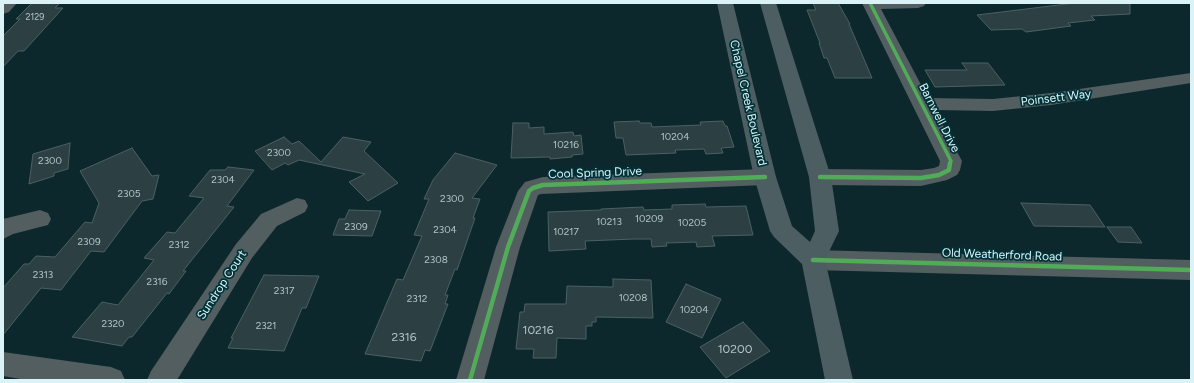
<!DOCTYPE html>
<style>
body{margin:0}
#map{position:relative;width:1194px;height:383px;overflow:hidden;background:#0d282c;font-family:Figtree,sans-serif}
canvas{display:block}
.frame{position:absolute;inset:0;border:4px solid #dbf3f6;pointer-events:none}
</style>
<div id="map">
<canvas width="1194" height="383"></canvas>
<div class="frame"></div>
</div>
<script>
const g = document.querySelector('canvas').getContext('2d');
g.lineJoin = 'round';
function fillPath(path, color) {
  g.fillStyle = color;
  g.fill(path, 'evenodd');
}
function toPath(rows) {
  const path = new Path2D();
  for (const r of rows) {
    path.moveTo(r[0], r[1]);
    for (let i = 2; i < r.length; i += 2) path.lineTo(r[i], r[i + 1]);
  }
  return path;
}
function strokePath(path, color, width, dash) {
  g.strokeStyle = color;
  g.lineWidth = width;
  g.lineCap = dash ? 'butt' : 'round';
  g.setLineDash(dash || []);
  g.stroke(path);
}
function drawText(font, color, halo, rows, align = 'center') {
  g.font = font + ' Figtree,sans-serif';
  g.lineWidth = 3.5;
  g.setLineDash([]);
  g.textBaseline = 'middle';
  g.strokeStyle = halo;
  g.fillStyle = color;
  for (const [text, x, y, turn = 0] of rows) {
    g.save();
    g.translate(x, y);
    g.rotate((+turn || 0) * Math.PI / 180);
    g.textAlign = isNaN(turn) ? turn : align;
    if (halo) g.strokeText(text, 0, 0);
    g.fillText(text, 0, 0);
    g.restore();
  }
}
const building = toPath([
 [32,3,60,3,55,8,63,8,24,51,18,51,3,67,3,36,20,19,16,19,32,3],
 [813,3,838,3,850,24,849,24,872,78,835,78,827,58,824,58,819,43,820,43,807,10,816,10,813,3],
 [1075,3,1130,3,1130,14,1091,16,1095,20,1068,23,1071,26,1026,32,1022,29,991,30,977,15,1075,3],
 [962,63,988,63,1005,85,935,87,925,70,967,70,962,63],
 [639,121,640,123,651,123,652,127,701,125,700,122,723,121,725,126,727,126,734,147,721,148,723,153,706,154,704,149,675,150,676,153,626,155,623,138,616,138,614,122,639,121],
 [513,123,529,123,529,128,544,127,544,134,573,132,574,136,581,135,583,154,572,155,572,157,550,159,550,157,511,158,513,123],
 [284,137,292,144,299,141,321,162,343,137,371,142,364,151,398,183,368,201,349,182,365,174,299,160,288,165,285,163,272,170,255,151,284,137],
 [70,143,68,169,54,173,54,176,29,184,33,154,70,143],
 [132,148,152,176,159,175,153,199,142,201,104,252,91,251,61,290,41,288,3,335,3,288,24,264,29,264,36,256,55,257,85,222,92,223,99,203,80,171,132,148],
 [455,153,497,165,472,198,480,199,473,218,475,218,457,270,455,269,445,295,448,295,445,304,448,304,430,351,425,350,421,361,365,354,397,279,403,280,422,236,414,235,429,199,424,199,433,180,455,153],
 [228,167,254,170,227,206,234,207,183,271,186,271,169,294,167,293,132,337,129,337,122,346,72,337,102,302,118,305,154,260,144,258,167,232,175,233,204,198,189,196,210,170,225,170,228,167],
 [1021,203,1090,205,1105,227,1034,226,1021,203],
 [705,204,706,207,746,206,753,235,712,236,715,246,697,247,696,242,666,243,667,246,652,247,651,239,634,239,585,241,586,249,549,251,548,212,601,210,601,209,643,207,644,210,672,209,672,205,705,204],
 [349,210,381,211,372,236,333,235,339,219,345,219,349,210],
 [1107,227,1131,227,1142,243,1118,242,1107,227],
 [264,275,319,276,306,308,302,308,284,351,228,348,233,338,231,338,264,275],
 [613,279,651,280,653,318,596,317,596,322,592,322,592,326,586,326,586,339,557,338,556,358,533,358,534,349,516,349,520,312,524,312,525,304,566,304,567,286,613,287,613,279],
 [686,284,721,299,702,338,666,322,686,284],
 [743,322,770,351,726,378,700,347,743,322]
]);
fillPath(building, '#2c4043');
strokePath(building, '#4b6062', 1);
fillPath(toPath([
 [3,3,17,3,9,12,3,14,3,3],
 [862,3,926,3,924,6,918,8,881,9,928,98,993,99,1051,93,1191,73,1191,83,1051,105,993,111,935,110,962,161,960,170,957,175,947,180,921,186,820,185,812,182,809,177,812,172,820,169,921,170,934,168,939,166,940,161,862,3],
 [765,169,773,172,776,177,773,182,765,185,541,194,538,195,520,247,484,380,456,380,496,247,518,191,525,182,543,177,765,169],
 [297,198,305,200,308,206,305,212,277,226,252,258,177,380,147,380,151,371,236,244,261,214,297,198],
 [40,210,48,213,51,219,48,225,13,234,3,239,3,219,40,210],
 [813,250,1191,260,1191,280,813,270,804,267,801,260,804,253,813,250],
 [3,352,111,367,121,371,125,380,26,380,3,376,3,352]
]), '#525e60');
fillPath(toPath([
 [717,3,733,3,776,177,792,226,810,242,815,231,809,177,760,3,776,3,831,177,839,231,825,260,853,380,825,380,802,264,774,237,770,231,754,177,717,3]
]), '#4c5e61');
strokePath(toPath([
 [870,3,951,161,950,164]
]), '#51ab58', 3.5);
strokePath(toPath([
 [820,177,921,178,939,175,949,170,950,163],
 [813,260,1191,270],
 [470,380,508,247,529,191,533,188,543,185,765,177]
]), '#51ab58', 4.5);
drawText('9px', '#afc6c9', null, [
 ["2129",35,17]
]);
drawText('10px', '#afc6c9', null, [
 ["10204",675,137],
 ["10216",566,145],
 ["2300",279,153],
 ["2300",50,161],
 ["2304",223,180],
 ["2305",129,194],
 ["2300",452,199],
 ["10209",649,219],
 ["10213",609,222],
 ["10205",692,223],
 ["2309",356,227],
 ["2304",445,230],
 ["10217",566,232],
 ["2309",89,242],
 ["2312",179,245],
 ["2308",436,260],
 ["2313",43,275],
 ["2316",157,282],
 ["2317",284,291],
 ["10208",633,298],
 ["2312",417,299],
 ["10204",694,310],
 ["2320",113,324],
 ["2321",266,326]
]);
drawText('12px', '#dbf3f6', '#003339', [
 ["Poinsett Way",1056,98,-7],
 ["Chapel Creek Boulevard",748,103,77],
 ["Barnwell Drive",939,118,63],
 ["Cool Spring Drive",595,173,-2],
 ["Old Weatherford Road",1002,255,2],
 ["Sundrop Court",222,285,-57]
]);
drawText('12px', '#afc6c9', null, [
 ["10216",538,330],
 ["2316",404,337],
 ["10200",735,349]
]);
</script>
